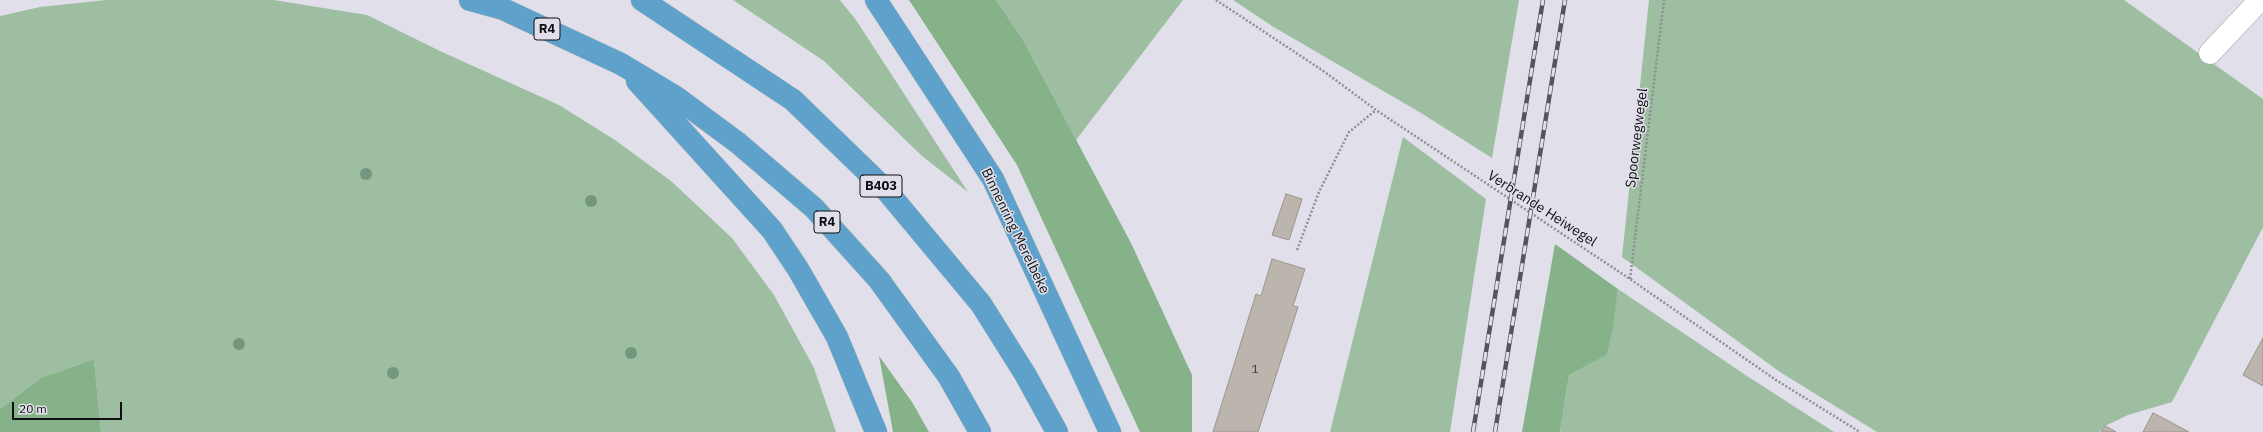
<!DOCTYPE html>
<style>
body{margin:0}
#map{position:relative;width:2263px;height:432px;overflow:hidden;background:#e1e0ea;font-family:"IBM Plex Sans",sans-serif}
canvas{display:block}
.scale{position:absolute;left:12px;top:402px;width:110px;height:18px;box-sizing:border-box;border:2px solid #0f0f12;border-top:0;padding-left:5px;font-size:12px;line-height:14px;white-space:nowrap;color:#0f0f12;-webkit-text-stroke:3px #e1e0ea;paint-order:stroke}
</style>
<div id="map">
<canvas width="2263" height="432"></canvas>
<div class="scale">20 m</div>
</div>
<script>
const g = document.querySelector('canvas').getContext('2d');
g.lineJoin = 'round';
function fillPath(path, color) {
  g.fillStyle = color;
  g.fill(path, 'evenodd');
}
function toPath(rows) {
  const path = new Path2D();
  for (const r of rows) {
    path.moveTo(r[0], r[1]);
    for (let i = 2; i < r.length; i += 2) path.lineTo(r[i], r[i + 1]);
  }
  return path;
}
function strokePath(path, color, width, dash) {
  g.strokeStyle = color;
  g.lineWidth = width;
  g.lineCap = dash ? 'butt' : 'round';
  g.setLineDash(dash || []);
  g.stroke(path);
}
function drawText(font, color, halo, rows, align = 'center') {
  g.font = font + ' "IBM Plex Sans",sans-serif';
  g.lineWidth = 3;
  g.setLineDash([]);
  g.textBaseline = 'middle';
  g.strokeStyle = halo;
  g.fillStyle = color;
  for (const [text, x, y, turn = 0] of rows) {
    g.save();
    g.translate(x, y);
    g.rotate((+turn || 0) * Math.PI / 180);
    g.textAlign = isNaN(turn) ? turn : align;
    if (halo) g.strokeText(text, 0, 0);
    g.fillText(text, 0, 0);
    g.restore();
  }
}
fillPath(toPath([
 [106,0,274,0,367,15,440,51,559,105,615,140,671,181,732,238,774,295,814,368,836,432,101,432,94,359,41,378,0,409,0,16,40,7],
 [733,0,840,0,856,20,968,192,922,156,824,61],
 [996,0,1183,0,1076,140,1022,38],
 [1233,0,1519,0,1492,158,1421,113,1272,26],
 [1649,0,2124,0,2263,99,2263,227,2172,402,2128,415,2105,426,2099,432,1877,432,1780,372,1622,257],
 [1403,137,1486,199,1450,432,1330,432],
 [1618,289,1747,376,1834,432,1560,432,1569,375,1607,355]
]), '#9dbea0');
fillPath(toPath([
 [909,0,996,0,1022,38,1131,243,1192,375,1192,432,1140,432,1017,165],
 [1555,244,1618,289,1613,326,1607,355,1569,375,1560,432,1522,432],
 [879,356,912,402,929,432,893,432],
 [94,359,101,432,0,432,0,409,41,378]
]), '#85b289');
const building = toPath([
 [1286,194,1302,199,1289,240,1272,235,1286,194],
 [1272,259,1305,269,1293,306,1298,307,1258,432,1213,432,1256,294,1261,296,1272,259],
 [2263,338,2263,386,2243,375,2263,338],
 [2153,413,2163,418,2189,432,2143,432,2153,413],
 [2105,426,2109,428,2116,432,2101,432,2105,426]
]);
fillPath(building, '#bbb5ad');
strokePath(building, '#9a948d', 1);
const street = toPath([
 [2210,53,2260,0]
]);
const highway = toPath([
 [470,0,503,9,621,64,676,97,738,143,814,208,879,280,949,377,980,432],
 [642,0,793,100,886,190,981,304,1025,374,1057,432],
 [876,0,993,179,1110,432],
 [637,81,772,230,798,269,837,337,876,432]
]);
strokePath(street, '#a6a6af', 23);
strokePath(highway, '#c1c1c1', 23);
strokePath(toPath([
 [1216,0,1322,70,1376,110,1630,279,1776,380,1860,432],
 [1297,250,1319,192,1349,132,1376,110],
 [1630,279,1664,0]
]), '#8e8e95', 2.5, [2, 2]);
strokePath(street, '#fff', 22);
strokePath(highway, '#5ea1cb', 22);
const rail = toPath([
 [1473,432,1543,0],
 [1495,432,1565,0]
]);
strokePath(rail, '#545459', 4.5);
strokePath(rail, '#e1e0ea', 3, [9]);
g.fillStyle = '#72967e';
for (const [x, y] of [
 [366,174],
 [591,201],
 [239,344],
 [631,353],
 [393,373]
]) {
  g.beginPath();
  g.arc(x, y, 6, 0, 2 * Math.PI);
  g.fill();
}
drawText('12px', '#3a3839', null, [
 ["1",1255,370]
]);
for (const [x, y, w] of [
 [547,29,26],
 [881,186,42],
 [827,222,26]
]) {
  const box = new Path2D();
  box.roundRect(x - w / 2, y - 11, w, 22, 3);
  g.fillStyle = '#e1e0ea';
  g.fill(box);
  strokePath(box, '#0f0f12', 1);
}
drawText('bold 13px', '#0f0f12', null, [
 ["R4",547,29],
 ["B403",881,186],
 ["R4",827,222]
]);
drawText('14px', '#0f0f12', '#e1e0ea', [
 ["Spoorwegwegel",1637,138,-83],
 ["Verbrande Heiwegel",1542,209,33],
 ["Binnenring Merelbeke",1015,231,64]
]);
</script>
